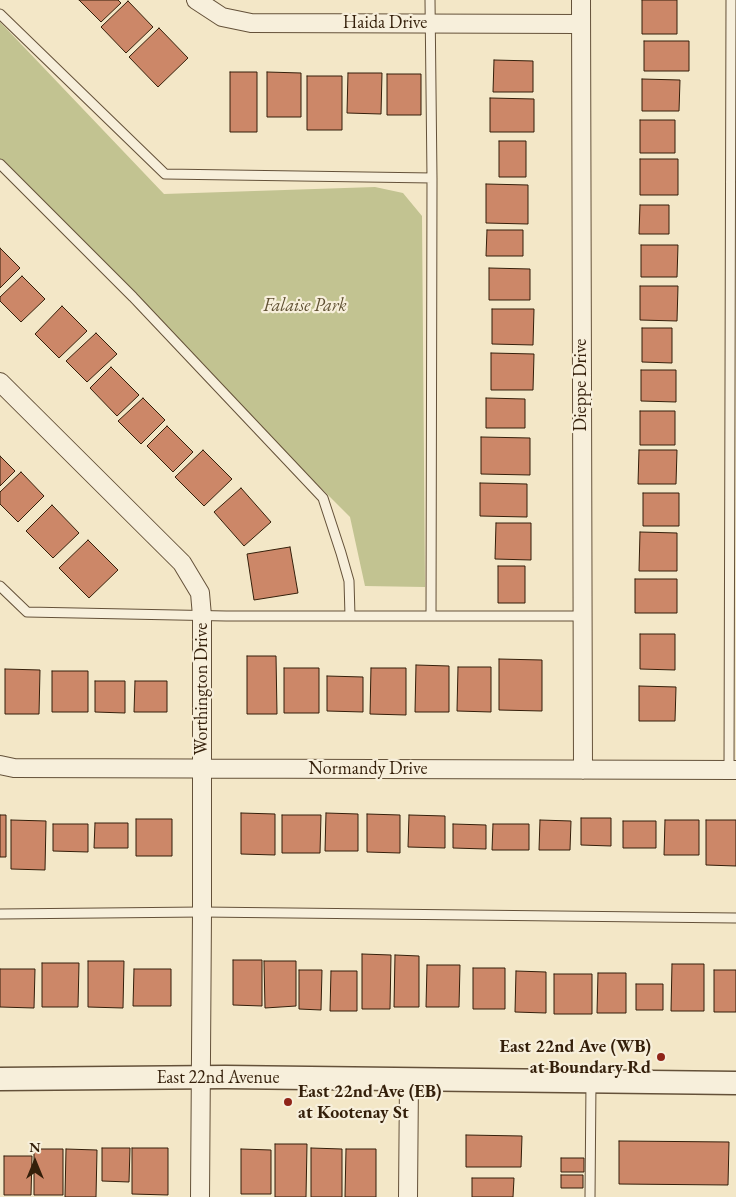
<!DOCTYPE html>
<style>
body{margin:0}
#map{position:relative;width:736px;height:1197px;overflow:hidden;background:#f3e7c7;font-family:"EB Garamond",serif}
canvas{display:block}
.north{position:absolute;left:10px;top:1137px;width:50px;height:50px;-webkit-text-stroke:4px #f7efdb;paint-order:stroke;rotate:0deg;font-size:14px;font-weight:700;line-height:20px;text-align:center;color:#341f0a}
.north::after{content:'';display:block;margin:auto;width:18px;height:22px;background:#341f0a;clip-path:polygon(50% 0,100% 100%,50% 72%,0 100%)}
</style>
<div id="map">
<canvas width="736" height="1197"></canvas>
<div class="north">N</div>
</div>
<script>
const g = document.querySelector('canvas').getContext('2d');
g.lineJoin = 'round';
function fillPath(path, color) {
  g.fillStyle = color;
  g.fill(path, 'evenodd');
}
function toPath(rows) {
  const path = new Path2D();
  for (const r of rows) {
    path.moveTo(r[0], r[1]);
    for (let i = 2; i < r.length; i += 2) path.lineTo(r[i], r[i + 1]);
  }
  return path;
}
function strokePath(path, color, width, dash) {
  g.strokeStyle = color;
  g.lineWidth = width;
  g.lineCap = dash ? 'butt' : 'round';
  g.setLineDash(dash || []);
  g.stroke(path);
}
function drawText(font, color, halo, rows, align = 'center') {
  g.font = font + ' "EB Garamond",serif';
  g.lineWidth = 4.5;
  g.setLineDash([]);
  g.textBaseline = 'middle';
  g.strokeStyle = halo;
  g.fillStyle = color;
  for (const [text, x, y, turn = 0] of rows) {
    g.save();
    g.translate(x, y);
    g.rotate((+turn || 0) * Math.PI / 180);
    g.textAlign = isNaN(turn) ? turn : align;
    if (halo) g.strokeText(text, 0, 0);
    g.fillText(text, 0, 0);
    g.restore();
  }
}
fillPath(toPath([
 [0,22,164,194,375,187,403,193,422,216,425,587,365,586,350,517,0,167]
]), '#c2c391');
const building = toPath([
 [79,0,118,0,121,3,101,22,79,0],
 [642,0,677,0,677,34,642,34,642,0],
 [128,1,153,27,126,53,101,27,128,1],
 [159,28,188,58,158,87,129,57,159,28],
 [644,41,689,41,689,71,644,71,644,41],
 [494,60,533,61,533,92,493,92,494,60],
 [230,72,257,72,257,132,230,132,230,72],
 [267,72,301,73,301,117,267,117,267,72],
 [348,73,382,73,381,114,347,113,348,73],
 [387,74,421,74,421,115,387,115,387,74],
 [307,76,342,76,342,130,307,130,307,76],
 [642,79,680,80,679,111,642,111,642,79],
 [490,98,534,99,534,132,490,132,490,98],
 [640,120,675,120,675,153,640,153,640,120],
 [499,141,526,141,526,177,499,177,499,141],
 [640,159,678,159,678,195,640,195,640,159],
 [486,184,528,185,528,224,486,223,486,184],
 [640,205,669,205,669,234,639,234,640,205],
 [487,230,523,230,523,256,486,256,487,230],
 [641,245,678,245,677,277,641,277,641,245],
 [0,248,20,268,0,288,0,248],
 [489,268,530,269,530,300,489,300,489,268],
 [22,276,45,299,21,322,0,301,0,297,22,276],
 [640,286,678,286,677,321,640,320,640,286],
 [62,306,87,331,59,358,35,334,62,306],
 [492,309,534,309,533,345,492,344,492,309],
 [642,328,672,328,672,363,642,362,642,328],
 [96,333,117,354,87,382,66,361,96,333],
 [491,353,534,354,533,390,491,390,491,353],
 [111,367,139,395,117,416,90,388,111,367],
 [641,370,676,370,676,402,641,401,641,370],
 [143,398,165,420,141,444,118,421,143,398],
 [486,398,525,399,525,428,486,428,486,398],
 [640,411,675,411,675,445,640,445,640,411],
 [167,426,193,452,173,472,147,446,167,426],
 [481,437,530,438,530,475,481,474,481,437],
 [203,450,232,479,204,506,175,477,203,450],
 [639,450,677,450,676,484,638,484,639,450],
 [0,456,15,471,0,486,0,456],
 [21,472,44,496,18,522,0,504,0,492,21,472],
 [480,483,527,484,527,517,480,516,480,483],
 [241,488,271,522,244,546,214,512,241,488],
 [643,493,679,493,679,526,643,526,643,493],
 [52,505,79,533,53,558,26,531,52,505],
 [496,523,531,523,531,560,495,559,496,523],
 [640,532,677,533,677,571,639,571,640,532],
 [88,540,118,570,89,598,59,568,88,540],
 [290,547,298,593,254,600,247,554,290,547],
 [498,566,525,566,525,603,498,603,498,566],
 [635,579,677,579,677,613,635,613,635,579],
 [640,634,675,634,675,670,640,669,640,634],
 [247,656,276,656,277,714,247,714,247,656],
 [499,659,542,660,542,711,499,710,499,659],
 [416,665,449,666,449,712,415,712,416,665],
 [458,667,491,667,491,712,457,711,458,667],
 [284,668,319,668,319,713,284,713,284,668],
 [371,668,406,668,406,715,370,714,371,668],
 [5,669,40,670,39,714,5,714,5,669],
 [52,671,88,671,88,712,52,712,52,671],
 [327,676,363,677,363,712,327,711,327,676],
 [95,681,125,681,125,713,95,712,95,681],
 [135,681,167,681,167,712,134,712,135,681],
 [639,686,676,687,675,721,639,721,639,686],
 [241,813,275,814,275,855,241,854,241,813],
 [326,813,358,814,358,851,325,851,326,813],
 [367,814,400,815,400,853,367,852,367,814],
 [0,815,6,815,6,857,0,857,0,815],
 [282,815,321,815,320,853,282,853,282,815],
 [409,815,445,816,445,848,408,847,409,815],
 [581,818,611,818,611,846,581,845,581,818],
 [136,819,172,819,172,856,136,856,136,819],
 [11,820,46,821,45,870,11,869,11,820],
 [540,820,571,821,570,850,539,850,540,820],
 [665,820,699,820,699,855,664,855,665,820],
 [706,820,736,820,736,866,706,865,706,820],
 [623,821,656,821,656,848,623,848,623,821],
 [95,823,128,823,128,848,94,848,95,823],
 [53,824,88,824,88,852,53,851,53,824],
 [453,824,486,825,486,849,453,848,453,824],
 [493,824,529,824,529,850,492,850,493,824],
 [362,954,391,955,390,1009,362,1009,362,954],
 [395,955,419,956,419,1007,394,1007,395,955],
 [233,960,262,960,262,1006,233,1005,233,960],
 [88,961,124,961,123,1008,88,1007,88,961],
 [264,961,296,961,296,1006,265,1008,264,961],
 [42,963,79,963,78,1007,42,1007,42,963],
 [672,964,704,964,704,1011,671,1011,672,964],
 [427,965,460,965,459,1007,426,1007,427,965],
 [473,968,505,968,505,1009,473,1009,473,968],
 [0,969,35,969,34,1008,0,1007,0,969],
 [134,969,171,969,171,1006,133,1006,134,969],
 [299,970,322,970,321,1010,299,1009,299,970],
 [714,970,736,970,736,1012,714,1012,714,970],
 [331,971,357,971,357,1011,330,1011,331,971],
 [516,971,546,972,546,1013,515,1012,516,971],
 [598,973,626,973,626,1013,597,1013,598,973],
 [554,974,592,974,592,1014,554,1014,554,974],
 [636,984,663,984,663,1010,636,1010,636,984],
 [466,1135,522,1136,521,1167,466,1167,466,1135],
 [619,1141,729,1142,728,1185,619,1184,619,1141],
 [275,1144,307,1144,306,1197,275,1197,275,1144],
 [102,1148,130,1148,129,1182,102,1181,102,1148],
 [132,1148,168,1148,168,1195,132,1194,132,1148],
 [311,1148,342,1149,342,1197,311,1197,311,1148],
 [34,1149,63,1149,63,1195,34,1195,34,1149],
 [66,1149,97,1150,96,1197,65,1197,66,1149],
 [241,1149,271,1150,271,1194,241,1194,241,1149],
 [346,1149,376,1149,376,1197,345,1197,346,1149],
 [4,1156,32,1156,31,1195,4,1195,4,1156],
 [561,1158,584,1158,584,1172,561,1172,561,1158],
 [561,1175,583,1175,583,1188,561,1188,561,1175],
 [472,1178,514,1178,513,1197,472,1197,472,1178]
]);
fillPath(building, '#cc8768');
strokePath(building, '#341f0a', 1);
const service = toPath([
 [0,14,165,174,432,178,430,0],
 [0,164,133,297,323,498,341,553,349,581,350,616],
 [0,586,27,612,226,616,582,616],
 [431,616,432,178],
 [729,770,731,0],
 [0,914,202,912,736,918],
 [590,1197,591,1082]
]);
const minor = toPath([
 [196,0,222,17,251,23,580,24],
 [581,0,583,770],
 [0,382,182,563,200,593,202,616,202,912,200,1197],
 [0,765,14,768,736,770],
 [408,1197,409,1079]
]);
const tertiary = toPath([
 [0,1079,225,1077,736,1083]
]);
strokePath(service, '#645139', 11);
strokePath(minor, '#645139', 20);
strokePath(tertiary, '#645139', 25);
strokePath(service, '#f7efdb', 9);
strokePath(minor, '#f7efdb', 18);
strokePath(tertiary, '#f7efdb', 22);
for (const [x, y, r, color] of [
 [661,1057,5,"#8f2418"],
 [288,1102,5,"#8f2418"]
]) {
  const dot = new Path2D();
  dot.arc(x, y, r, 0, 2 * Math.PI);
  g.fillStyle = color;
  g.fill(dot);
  strokePath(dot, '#f7efdb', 2);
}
drawText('18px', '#341f0a', '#f7efdb', [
 ["Haida Drive",385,23],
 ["Dieppe Drive",581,385,-90],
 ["Worthington Drive",202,689,-90],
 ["Normandy Drive",368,769],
 ["East 22nd Avenue",218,1078]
]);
drawText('italic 18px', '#5f5032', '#f7efdb', [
 ["Falaise Park",305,306]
]);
drawText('bold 18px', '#341f0a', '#f7efdb', [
 ["East 22nd Ave (WB)",651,1047],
 ["at Boundary Rd",651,1068],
 ["East 22nd Ave (EB)",298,1092,"left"],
 ["at Kootenay St",298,1113,"left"]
], 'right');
</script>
